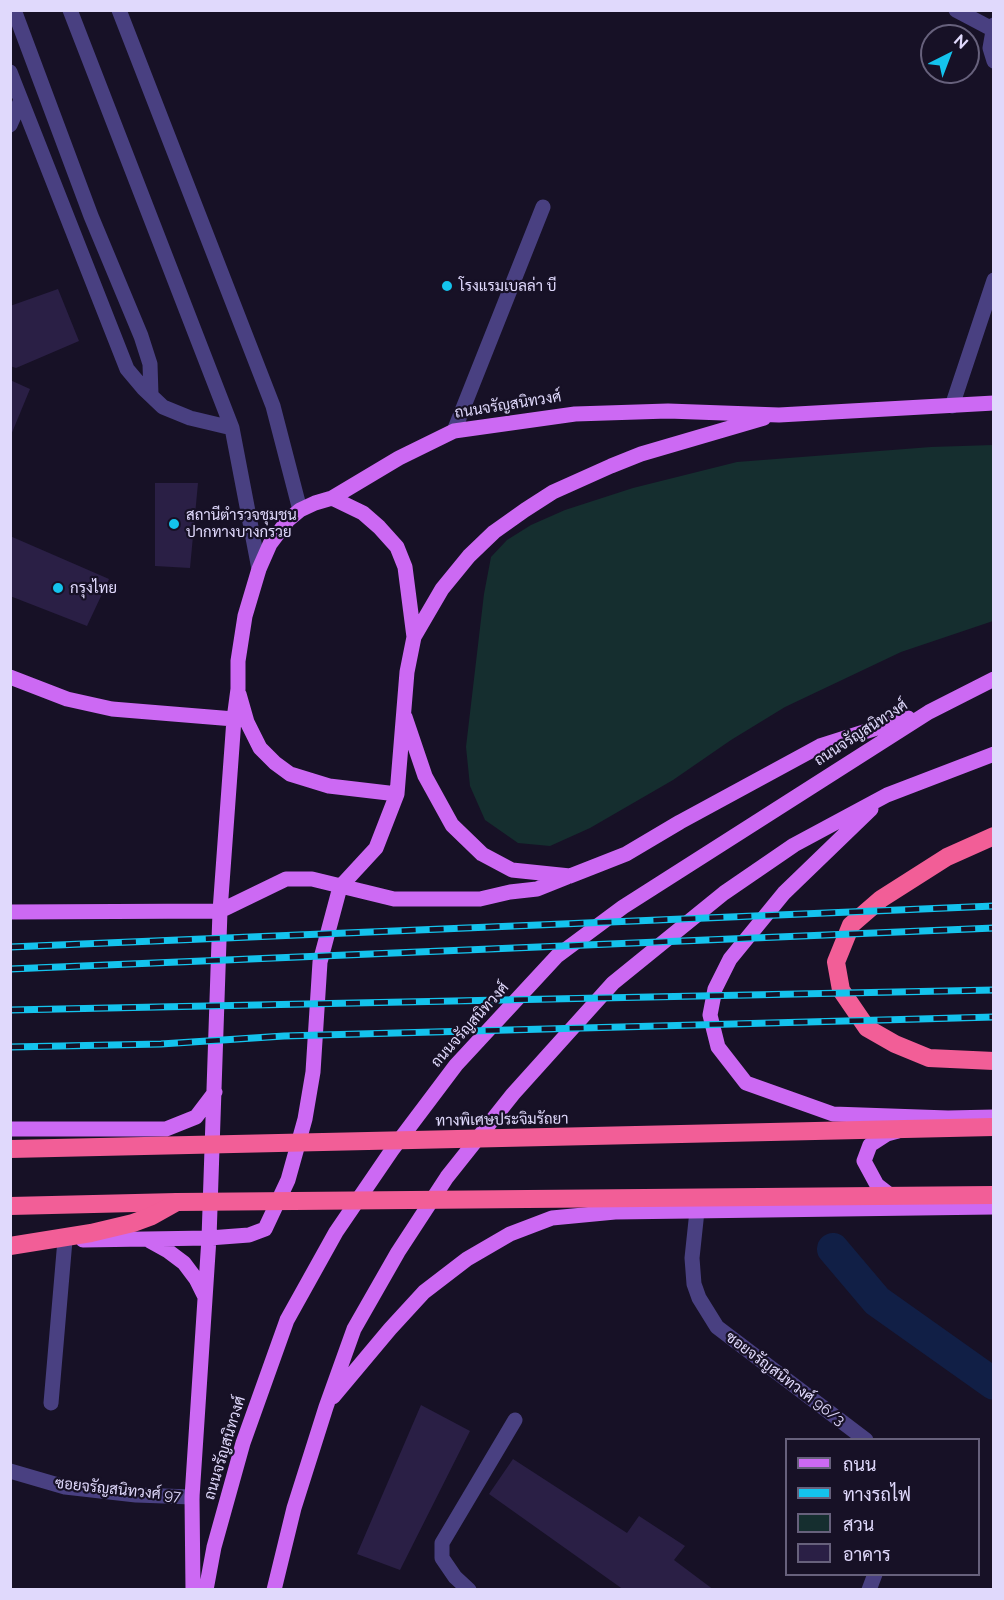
<!DOCTYPE html>
<meta charset="utf-8">
<style>
body{margin:0}
#map{position:relative;width:1004px;height:1600px;overflow:hidden;background:#171126;font-family:Raleway,Sarabun,sans-serif}
canvas{display:block}
.frame{position:absolute;inset:0;border:12px solid #e0d9fc;pointer-events:none}
.legend{position:absolute;left:785px;top:1438px;width:195px;height:138px;box-sizing:border-box;background:#171126;border:2px solid #67617c;margin:0;padding:8px 10px;list-style:none;font-size:18px;color:#e0d9fc}
.legend li{display:flex;align-items:center;gap:12px;height:30px}
.legend b{width:30px;border:2px solid #67617c}
.north{position:absolute;left:920px;top:24px;width:60px;height:60px;box-sizing:border-box;background:#171126;border:2px solid #67617c;border-radius:50%;rotate:42deg;font-size:16px;font-weight:700;line-height:24px;text-align:center;color:#e0d9fc}
.north::after{content:'';display:block;margin:auto;width:21px;height:27px;background:#14c3ed;clip-path:polygon(50% 0,100% 100%,50% 72%,0 100%)}
</style>
<div id="map">
<canvas width="1004" height="1600"></canvas>
<div class="frame"></div>
<ul class="legend">
<li><b style="height:8px;background:#cc69f3"></b>ถนน</li>
<li><b style="height:8px;background:#14c3ed"></b>ทางรถไฟ</li>
<li><b style="height:16px;background:#152e2f"></b>สวน</li>
<li><b style="height:16px;background:#2a1f45"></b>อาคาร</li>
</ul>
<div class="north">N</div>
</div>
<script>
const g = document.querySelector('canvas').getContext('2d');
g.lineJoin = 'round';
function fillPath(path, color) {
  g.fillStyle = color;
  g.fill(path, 'evenodd');
}
function toPath(rows) {
  const path = new Path2D();
  for (const r of rows) {
    path.moveTo(r[0], r[1]);
    for (let i = 2; i < r.length; i += 2) path.lineTo(r[i], r[i + 1]);
  }
  return path;
}
function strokePath(path, color, width, dash) {
  g.strokeStyle = color;
  g.lineWidth = width;
  g.lineCap = dash ? 'butt' : 'round';
  g.setLineDash(dash || []);
  g.stroke(path);
}
function drawText(font, color, halo, rows, align = 'center') {
  g.font = font + ' Raleway,Sarabun,sans-serif';
  g.lineWidth = 4.5;
  g.setLineDash([]);
  g.textBaseline = 'middle';
  g.strokeStyle = halo;
  g.fillStyle = color;
  for (const [text, x, y, turn = 0] of rows) {
    g.save();
    g.translate(x, y);
    g.rotate((+turn || 0) * Math.PI / 180);
    g.textAlign = isNaN(turn) ? turn : align;
    if (halo) g.strokeText(text, 0, 0);
    g.fillText(text, 0, 0);
    g.restore();
  }
}
fillPath(toPath([
 [993,445,993,621,901,652,785,707,731,740,673,780,590,828,550,846,518,843,485,820,470,786,466,747,484,594,491,557,507,540,531,525,565,510,633,488,737,462,931,447]
]), '#152e2f');
strokePath(toPath([
 [833,1249,877,1301,994,1384]
]), '#111f46', 32);
fillPath(toPath([
 [58,289,79,341,16,368,10,366,10,306],
 [10,380,30,389,11,435,10,435],
 [155,483,198,483,190,568,155,566],
 [10,536,109,579,87,626,10,596],
 [421,1405,470,1431,400,1570,357,1554],
 [513,1459,627,1533,639,1516,685,1546,674,1560,714,1590,624,1590,489,1494]
]), '#2a1f45');
strokePath(toPath([
 [14,10,91,216,141,336,150,364,151,395],
 [70,10,232,428,259,569],
 [119,10,273,406,300,510],
 [956,10,992,29],
 [994,25,990,48,994,61],
 [10,72,127,369,143,388,163,407,190,418,232,428],
 [10,125,21,100],
 [952,406,994,280],
 [454,431,543,207],
 [697,1211,692,1258,694,1284,699,1298,717,1327,866,1440],
 [51,1403,65,1240],
 [10,1471,65,1487,136,1495,192,1497],
 [469,1590,455,1577,442,1558,442,1543,515,1420],
 [869,1590,875,1574]
]), '#494081', 15);
strokePath(toPath([
 [332,498,363,513,379,527,397,547,405,567,414,637],
 [10,677,67,699,112,709,234,719],
 [239,694,247,722,260,748,275,763,290,774,329,786,397,794],
 [405,717,425,776,452,825,482,854,512,870,570,876,626,854,680,822,820,746,908,718],
 [871,809,784,893,730,959,715,989,710,1015,718,1047,746,1083,833,1114,948,1118,994,1117],
 [10,912,220,911,286,879,312,879,394,899,480,899,510,892,537,889,567,877],
 [10,1129,166,1129,196,1117,215,1092],
 [895,1199,877,1185,864,1161,870,1145,887,1134,898,1131],
 [83,1240,209,1238,249,1235,265,1229,288,1180,305,1119,313,1072,320,962,340,887,376,848,397,794,407,672,414,637,442,589,469,556,494,532,525,510,553,492,611,466,641,454,764,418],
 [150,1241,168,1251,184,1263,196,1279,205,1297],
 [333,1397,390,1329,424,1292,467,1259,510,1234,552,1218,615,1212,994,1207],
 [193,1590,192,1497,209,1238,220,911,234,719,238,689,238,661,245,616,259,569,270,544,288,520,300,510,315,503,332,498,399,458,454,431,575,414,668,411,779,415,994,403],
 [206,1590,214,1547,243,1443,287,1320,336,1232,392,1150,456,1065,557,956,623,907,929,712,994,679],
 [274,1590,294,1508,326,1407,354,1329,398,1252,447,1177,513,1094,613,983,724,893,794,845,887,795,994,754]
]), '#cc69f3', 15);
strokePath(toPath([
 [994,836,947,857,881,899,851,925,836,962,841,990,867,1028,895,1044,929,1058,994,1061],
 [10,1206,177,1202]
]), '#f25e97', 18);
const rail = toPath([
 [10,947,994,906],
 [10,969,994,928],
 [10,1010,994,990],
 [10,1047,161,1044,284,1036,994,1017]
]);
strokePath(rail, '#14c3ed', 7);
strokePath(rail, '#171126', 4.5, [14]);
strokePath(toPath([
 [10,1149,994,1127],
 [10,1246,91,1233,133,1223,152,1216,177,1202,994,1195]
]), '#f25e97', 18);
for (const [x, y, r, color] of [
 [447,286,6,"#14c3ed"],
 [174,524,6,"#14c3ed"],
 [58,588,6,"#14c3ed"]
]) {
  const dot = new Path2D();
  dot.arc(x, y, r, 0, 2 * Math.PI);
  g.fillStyle = color;
  g.fill(dot);
  strokePath(dot, '#171126', 2);
}
drawText('15px', '#e0d9fc', '#171126', [
 ["โรงแรมเบลล่า บี",459,286],
 ["สถานีตำรวจชุมชน",186,515],
 ["ปากทางบางกรวย",186,532],
 ["กรุงไทย",70,588]
], 'left');
drawText('15px', '#e0d9fc', '#171126', [
 ["ถนนจรัญสนิทวงศ์",508,405,-9],
 ["ถนนจรัญสนิทวงศ์",861,733,-33],
 ["ถนนจรัญสนิทวงศ์",470,1025,-48],
 ["ทางพิเศษประจิมรัถยา",502,1120,-1],
 ["ซอยจรัญสนิทวงศ์ 96/3",785,1379,37],
 ["ถนนจรัญสนิทวงศ์",225,1448,-73],
 ["ซอยจรัญสนิทวงศ์ 97",118,1490,6]
]);
</script>
